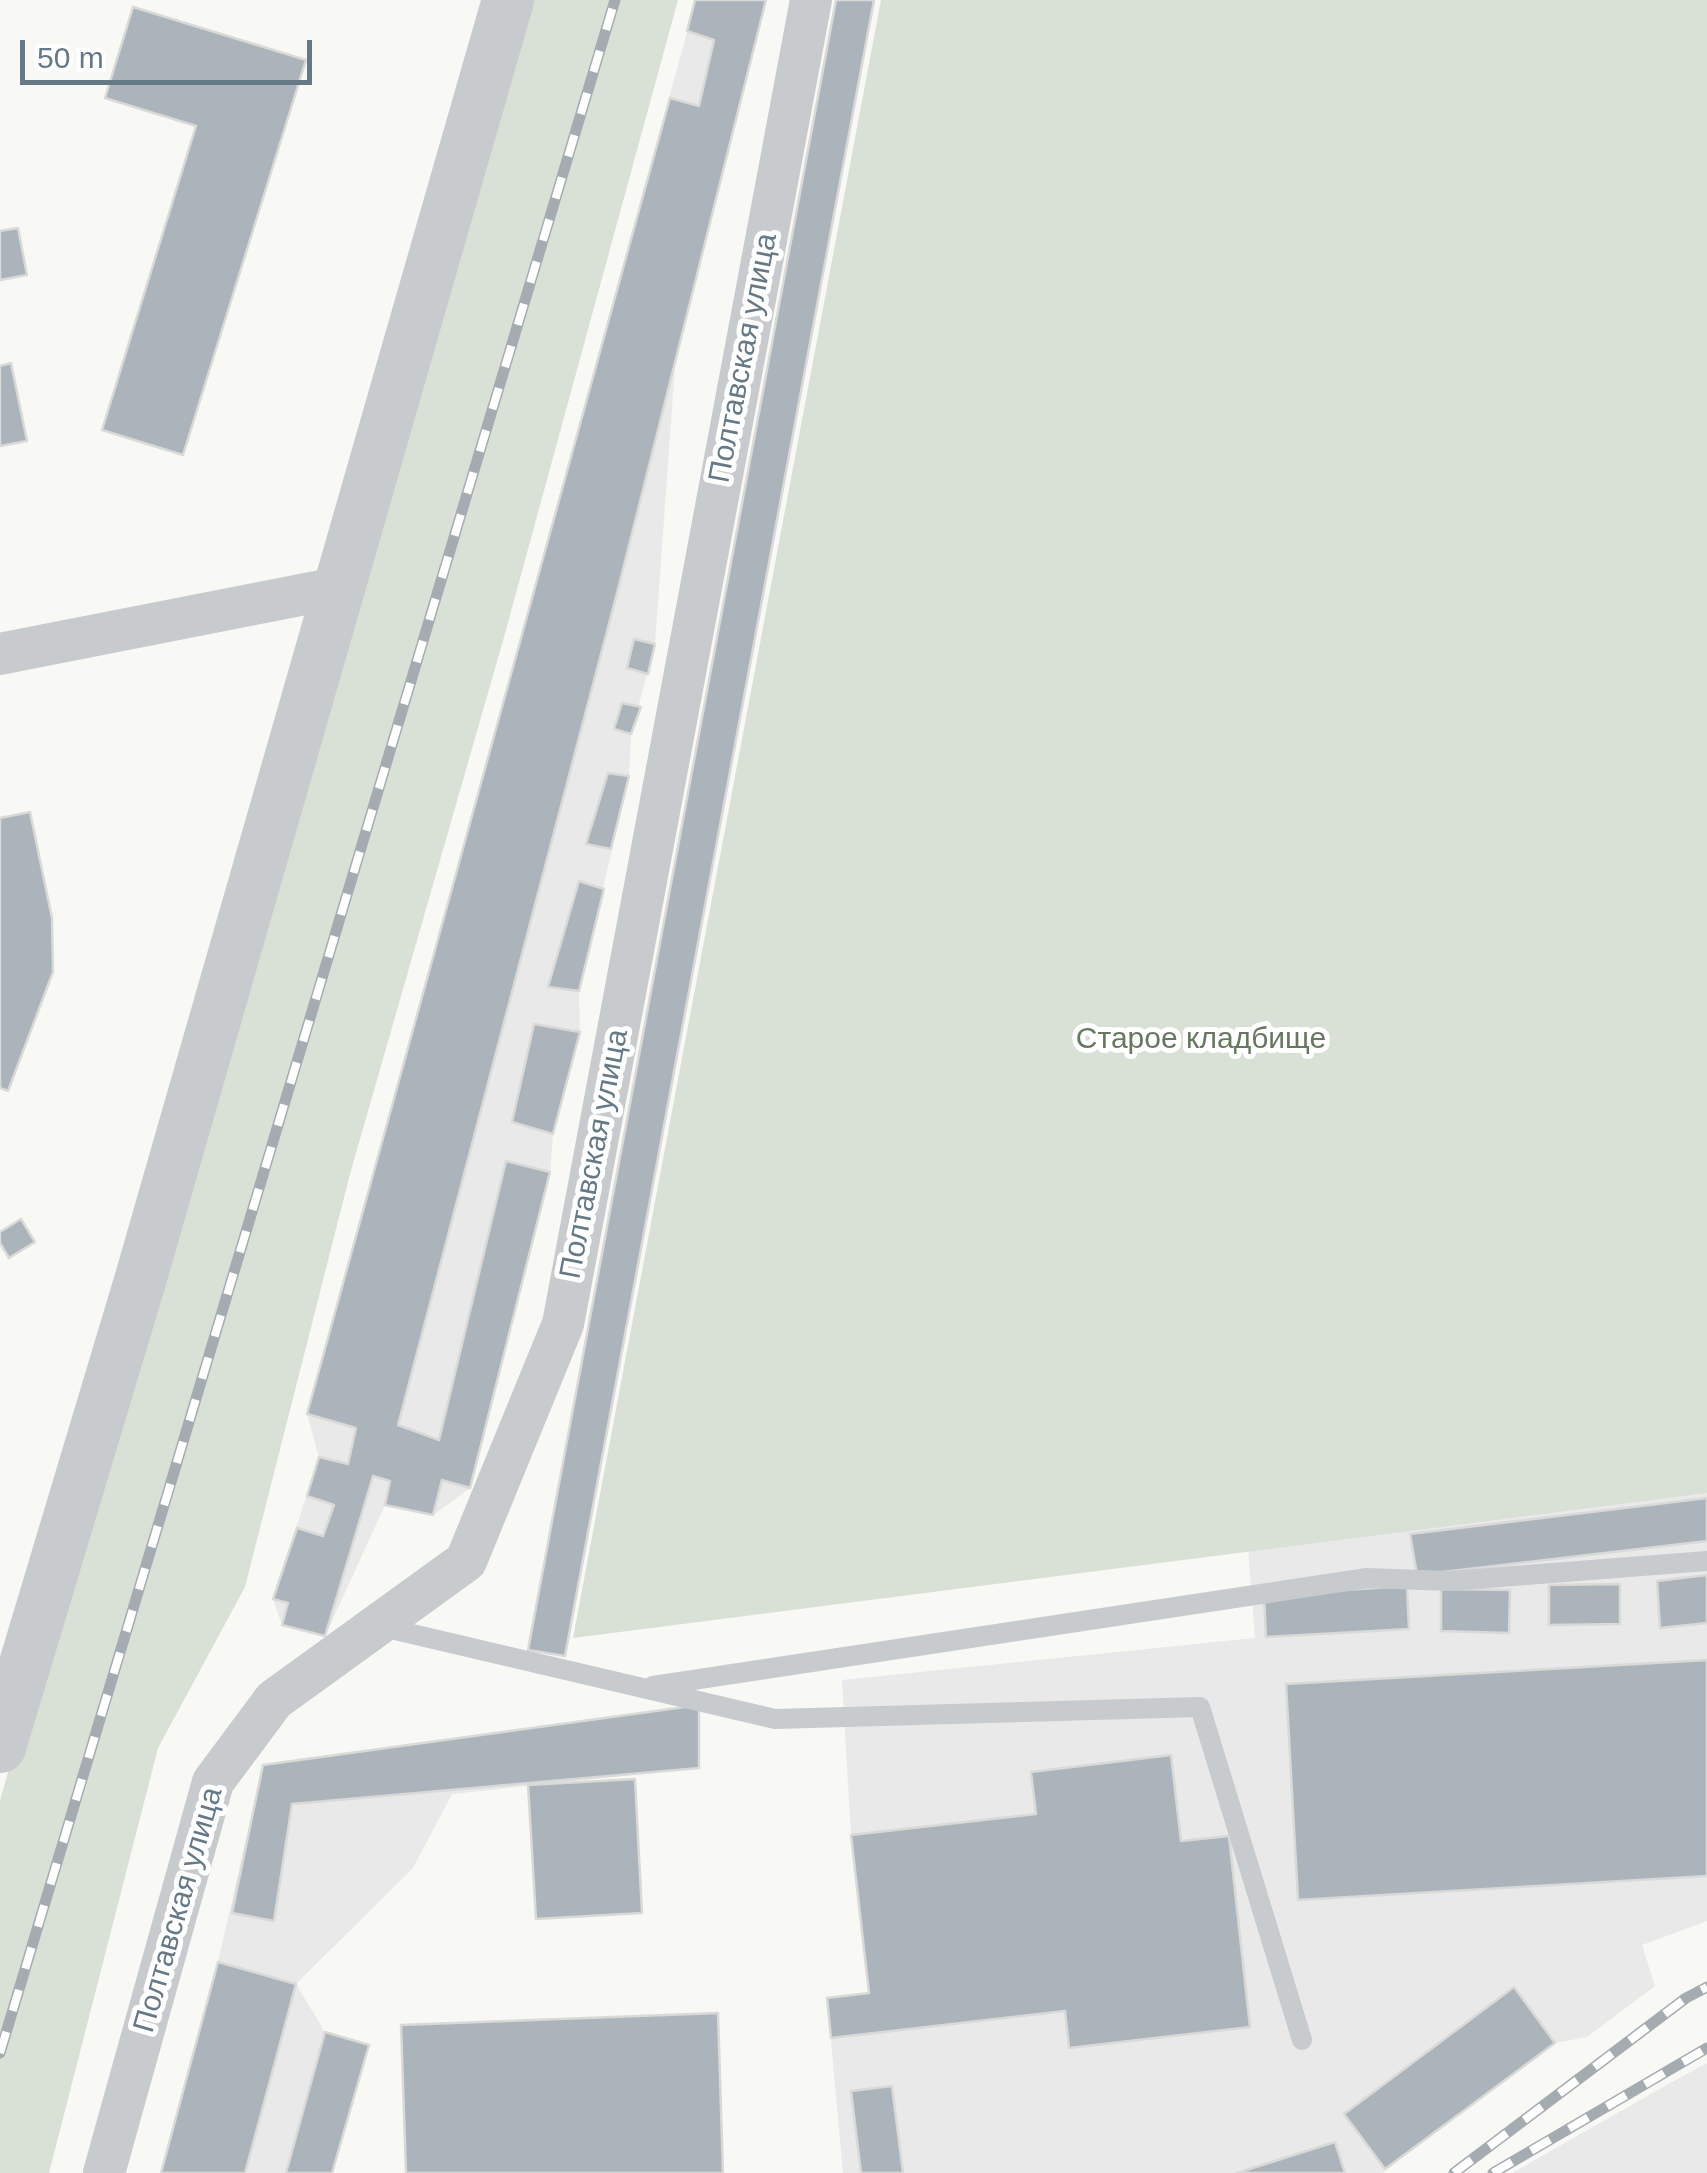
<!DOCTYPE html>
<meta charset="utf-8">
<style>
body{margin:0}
#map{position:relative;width:1707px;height:2173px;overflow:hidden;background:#f8f8f4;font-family:Arial,sans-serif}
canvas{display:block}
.scale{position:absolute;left:20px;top:40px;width:292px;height:45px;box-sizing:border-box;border:5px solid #657987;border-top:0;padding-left:12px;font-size:30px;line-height:35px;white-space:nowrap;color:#657987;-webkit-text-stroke:8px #fff;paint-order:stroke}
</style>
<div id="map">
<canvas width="1707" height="2173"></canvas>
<div class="scale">50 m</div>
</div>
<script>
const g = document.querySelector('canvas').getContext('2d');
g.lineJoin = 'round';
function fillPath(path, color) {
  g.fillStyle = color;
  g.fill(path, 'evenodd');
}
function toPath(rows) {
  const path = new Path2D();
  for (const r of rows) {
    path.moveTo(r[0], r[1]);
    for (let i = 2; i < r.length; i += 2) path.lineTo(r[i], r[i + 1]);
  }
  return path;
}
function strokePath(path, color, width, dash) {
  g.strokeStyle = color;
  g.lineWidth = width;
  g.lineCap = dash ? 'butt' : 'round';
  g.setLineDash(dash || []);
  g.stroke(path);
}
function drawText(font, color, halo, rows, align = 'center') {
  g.font = font + ' Arial,sans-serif';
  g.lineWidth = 10;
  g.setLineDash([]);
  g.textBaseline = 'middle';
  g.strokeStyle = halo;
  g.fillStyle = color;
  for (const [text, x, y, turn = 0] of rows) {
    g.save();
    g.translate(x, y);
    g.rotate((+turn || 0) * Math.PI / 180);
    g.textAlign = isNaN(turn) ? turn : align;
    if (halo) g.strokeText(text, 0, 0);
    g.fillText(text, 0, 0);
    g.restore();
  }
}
fillPath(toPath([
 [696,0,766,0,675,366,655,644,631,734,629,776,579,991,580,1032,553,1134,550,1172,470,1488,433,1515,385,1505,325,1636,282,1625,273,1599,319,1457,307,1414],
 [1707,1493,1707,1921,1642,1945,1655,1986,1587,2037,1555,2043,1382,2173,843,2173,827,1998,869,1992,851,1835,842,1680,1255,1638,1248,1548],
 [699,1705,699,1768,452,1794,413,1868,296,1984,325,2032,369,2045,332,2173,161,2173,218,1962,263,1765],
 [1707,2063,1707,2173,1512,2173,1665,2086]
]), '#e8e9e8');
fillPath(toPath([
 [528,0,678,0,504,637,350,1174,245,1587,158,1748,49,2173,0,2173,0,1800],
 [881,0,1707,0,1707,1493,573,1638]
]), '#d9e0d5');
const building = toPath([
 [695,0,766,0,616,597,398,1425,439,1440,506,1161,550,1172,470,1488,442,1480,433,1515,385,1505,390,1481,373,1476,325,1636,282,1625,288,1603,273,1599,297,1528,323,1536,334,1505,307,1496,319,1457,348,1464,356,1428,307,1414,670,98,699,106,714,40,687,31,695,0],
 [836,0,874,0,565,1656,528,1650,836,0],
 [133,7,306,60,183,455,102,430,196,126,105,98,133,7],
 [18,228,27,275,0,280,0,231,18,228],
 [11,363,27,441,0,446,0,366,11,363],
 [634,639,655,644,648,674,627,668,634,639],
 [622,703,641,707,631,734,614,729,622,703],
 [608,773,629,776,611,849,586,844,608,773],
 [30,812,52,918,53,972,8,1091,0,1088,0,818,30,812],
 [579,881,604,889,579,991,548,987,579,881],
 [534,1024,580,1032,553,1134,512,1122,534,1024],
 [21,1219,35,1242,9,1258,0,1243,0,1232,21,1219],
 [1707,1498,1707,1541,1417,1575,1410,1534,1707,1498],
 [1707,1575,1707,1623,1660,1628,1657,1581,1707,1575],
 [1620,1584,1620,1624,1549,1625,1549,1585,1620,1584],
 [1407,1586,1409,1629,1266,1637,1264,1595,1407,1586],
 [1441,1589,1510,1590,1509,1633,1441,1631,1441,1589],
 [1707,1660,1707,1876,1298,1900,1286,1684,1707,1660],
 [699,1705,699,1768,292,1804,274,1921,232,1913,263,1765,699,1705],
 [1171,1755,1181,1841,1229,1836,1250,2027,1069,2048,1065,2011,831,2038,827,1998,869,1993,851,1835,1036,1814,1031,1772,1171,1755],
 [635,1779,642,1913,536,1919,528,1785,635,1779],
 [218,1962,296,1984,245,2173,161,2173,218,1962],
 [1514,1987,1555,2043,1385,2169,1344,2114,1514,1987],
 [718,2013,723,2173,406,2173,401,2025,718,2013],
 [325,2032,369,2045,332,2173,286,2173,325,2032],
 [892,2086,903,2173,861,2173,851,2091,892,2086],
 [1335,2142,1345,2173,1237,2173,1335,2142]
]);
fillPath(building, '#abb4ba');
strokePath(building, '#d9d9d7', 2.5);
strokePath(toPath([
 [378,1626,775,1719,1200,1707,1302,2040],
 [653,1686,1367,1578,1449,1581,1707,1561]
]), '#c7cbce', 20);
strokePath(toPath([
 [0,654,336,588],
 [104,2173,213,1782,274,1700,466,1561,563,1324,811,0]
]), '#c7cbce', 42);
strokePath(toPath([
 [0,1747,140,1281,508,0]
]), '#c7cbce', 52);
const rail = toPath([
 [0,2053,615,0],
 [1454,2173,1686,1998,1707,1987],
 [1493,2173,1707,2048]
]);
strokePath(rail, '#a5acb1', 11);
strokePath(rail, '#fff', 8, [22]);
drawText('30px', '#657987', '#fff', [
 ["Полтавская улица",744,358,-79],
 ["Полтавская улица",595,1154,-79],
 ["Полтавская улица",179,1910,-74]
]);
drawText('30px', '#667960', '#fff', [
 ["Старое кладбище",1201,1040]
]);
</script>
